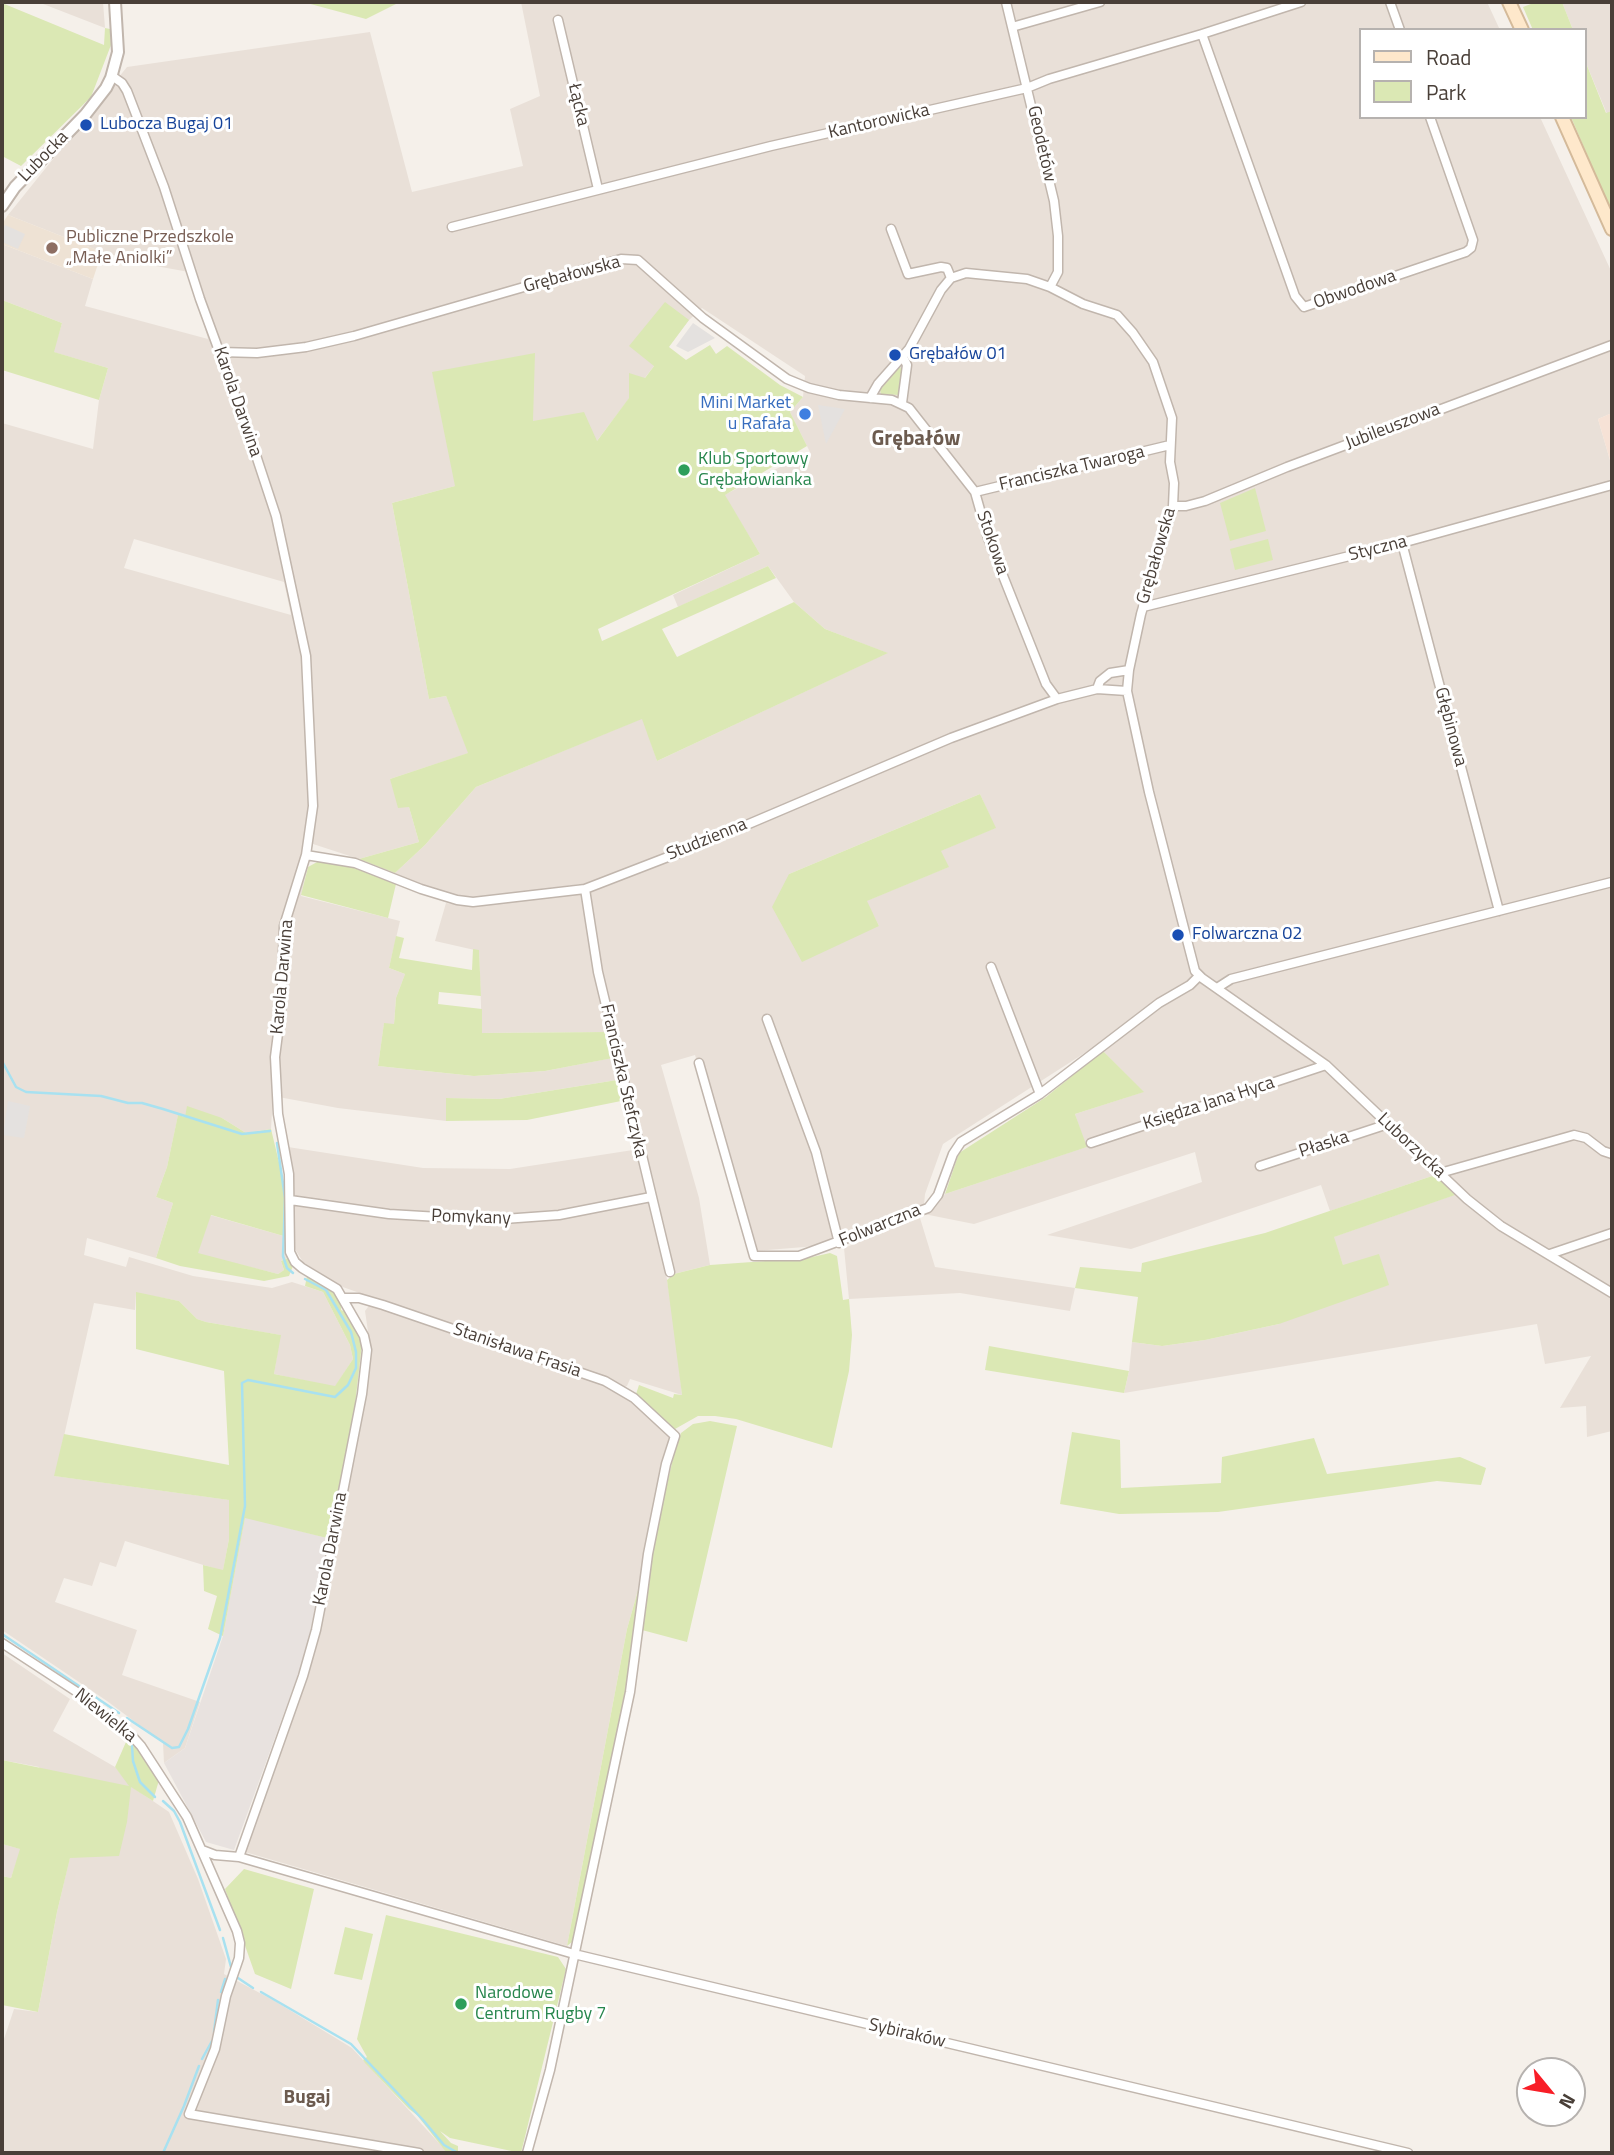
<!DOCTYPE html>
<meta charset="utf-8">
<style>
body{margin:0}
#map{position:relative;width:1614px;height:2155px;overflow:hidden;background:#f5f0ea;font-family:"Titillium Web",sans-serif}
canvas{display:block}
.frame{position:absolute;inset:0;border:4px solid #493f38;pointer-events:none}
.legend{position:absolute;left:1359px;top:28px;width:228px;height:91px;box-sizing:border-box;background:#fff;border:2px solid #b6b2af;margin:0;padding:9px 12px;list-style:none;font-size:21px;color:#493f38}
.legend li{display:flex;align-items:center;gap:14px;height:35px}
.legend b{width:35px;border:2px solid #b6b2af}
.north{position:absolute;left:1516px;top:2057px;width:70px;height:70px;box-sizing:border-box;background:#fff;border:2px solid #b6b2af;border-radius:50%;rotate:120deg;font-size:19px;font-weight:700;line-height:28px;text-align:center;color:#493f38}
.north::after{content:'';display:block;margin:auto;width:24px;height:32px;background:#f81e27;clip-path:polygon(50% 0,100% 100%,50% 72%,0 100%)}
</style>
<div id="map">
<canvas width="1614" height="2155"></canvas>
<div class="frame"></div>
<ul class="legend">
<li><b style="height:9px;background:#fee8cb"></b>Road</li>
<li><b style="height:19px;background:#dbe8b4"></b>Park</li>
</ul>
<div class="north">N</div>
</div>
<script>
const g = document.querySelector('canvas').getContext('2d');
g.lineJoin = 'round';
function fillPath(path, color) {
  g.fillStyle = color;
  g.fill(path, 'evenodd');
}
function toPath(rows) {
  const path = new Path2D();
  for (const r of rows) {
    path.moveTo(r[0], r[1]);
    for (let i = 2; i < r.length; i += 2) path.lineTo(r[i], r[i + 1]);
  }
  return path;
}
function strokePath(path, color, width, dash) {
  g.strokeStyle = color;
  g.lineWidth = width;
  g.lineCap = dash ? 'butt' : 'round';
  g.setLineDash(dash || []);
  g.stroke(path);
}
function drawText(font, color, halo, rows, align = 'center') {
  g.font = font + ' "Titillium Web",sans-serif';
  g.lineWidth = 6;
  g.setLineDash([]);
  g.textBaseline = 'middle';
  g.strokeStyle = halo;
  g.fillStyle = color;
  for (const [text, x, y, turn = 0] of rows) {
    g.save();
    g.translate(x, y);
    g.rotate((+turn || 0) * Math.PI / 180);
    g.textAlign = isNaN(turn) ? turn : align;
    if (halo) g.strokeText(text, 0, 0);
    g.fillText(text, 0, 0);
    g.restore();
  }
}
fillPath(toPath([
 [38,2,103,2,105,28],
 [521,2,1487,2,1500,30,1360,30,1360,117,1540,117,1612,273,1612,413,1598,419,1612,467,1612,1431,1587,1437,1586,1406,1560,1408,1591,1356,1545,1364,1537,1324,1124,1393,1129,1371,1132,1342,1162,1346,1205,1340,1279,1324,1343,1265,1333,1237,1454,1195,1435,1175,1330,1211,1321,1185,1131,1249,1047,1235,1202,1182,1195,1152,974,1224,924,1214,935,1208,945,1194,1086,1147,1075,1114,1143,1092,1097,1045,943,1144,925,1194,924,1205,829,1245,755,1251,695,1055,661,1065,699,1198,710,1265,674,1274,665,1241,661,1241,676,1337,682,1395,630,1379,627,1386,622,1388,502,1343,503,1338,486,1332,483,1337,340,1286,303,1262,293,1246,294,1195,288,1147,423,1168,510,1169,633,1150,617,1080,499,1099,447,1098,446,1121,338,1108,273,1096,271,1129,246,1133,222,1118,178,1116,167,1167,156,1197,173,1203,156,1258,87,1238,84,1255,126,1267,129,1257,193,1276,272,1288,292,1282,323,1292,350,1345,353,1359,335,1387,274,1374,280,1335,206,1322,197,1319,179,1301,136,1293,135,1310,94,1303,55,1476,230,1500,229,1539,223,1571,125,1541,116,1567,100,1562,92,1586,64,1578,55,1602,137,1630,122,1675,200,1702,185,1748,164,1763,163,1743,107,1701,2,1630,2,423,93,449,99,400,108,368,53,352,62,323,2,300,2,244,93,279,85,306,208,339,189,272,150,265,102,252,8,215,127,67,370,32,412,192,523,166,510,109,540,96],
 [702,308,805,376,803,397,790,412,810,452,724,495,760,554,673,595,678,607,768,566,794,602,825,629,887,653,657,761,643,718,476,787,425,845,395,873,422,886,459,897,481,897,581,884,582,896,578,893,475,907,446,903,435,941,479,951,482,1033,607,1032,612,1058,545,1071,474,1076,378,1066,384,1024,394,1024,396,998,405,974,389,968,400,921,301,896,313,844,359,859,419,842,409,807,390,779,469,753,446,696,429,699,392,503,455,486,596,442,689,320],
 [134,539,284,582,291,615,124,568],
 [980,794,995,828,940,851,948,867,866,901,879,926,789,874],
 [1562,2,1612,2,1612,111,1607,114,1584,58,1584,30,1573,30],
 [210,1215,287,1237,288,1258,281,1261,284,1270,278,1274,197,1254],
 [920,1218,935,1267,1075,1288,1070,1311,960,1293,849,1299,844,1248],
 [371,1303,553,1365,613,1389,647,1413,670,1435,644,1569,627,1629,567,1946,245,1852,314,1653,363,1406,371,1352,365,1311],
 [2,1653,70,1699,53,1731,115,1767,131,1786,169,1812,198,1879,226,1959,224,1974,273,2000,352,2048,448,2153,2,2153,2,2045,14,2009,38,2012,57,1912,70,1857,39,1767,2,1760],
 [2,1844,21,1849,11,1878,2,1876]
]), '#e9e0d8');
fillPath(toPath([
 [1612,413,1612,467,1598,419]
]), '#f6e2d6');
fillPath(toPath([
 [245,1517,331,1539,304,1658,234,1850,206,1842,164,1763,185,1748,223,1636]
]), '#e8e2df');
fillPath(toPath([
 [8,215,102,252,93,279,2,244,2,224]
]), '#eee2d4');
fillPath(toPath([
 [303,2,400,2,366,19],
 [1536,2,1562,2,1573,30,1533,30,1523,7],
 [2,3,104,45,105,28,110,29,111,45,91,97,21,166,2,156],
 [1584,58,1606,113,1612,111,1612,213,1571,117,1584,117],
 [2,300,62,323,54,352,108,368,99,400,2,370],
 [665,302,689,320,669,347,686,360,710,345,716,354,727,346,780,385,803,397,790,412,807,446,725,495,760,554,598,629,602,641,768,566,776,578,662,629,677,657,794,602,825,629,888,653,657,761,642,719,476,787,425,845,395,873,359,859,419,842,409,807,398,808,390,779,468,753,446,696,429,699,392,503,455,486,432,372,535,353,533,421,584,412,597,441,629,398,629,373,645,378,654,366,629,346],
 [900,367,902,370,900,395,881,394,880,390],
 [1255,488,1266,531,1230,541,1220,503],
 [1268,539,1273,560,1235,570,1230,549],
 [980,794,996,828,941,851,949,867,867,901,879,926,802,962,772,907,789,874],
 [319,861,341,863,396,884,388,918,301,895,308,867],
 [396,936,404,938,399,958,472,970,473,949,479,950,481,996,439,992,438,1004,482,1009,482,1033,607,1032,613,1058,545,1071,474,1076,378,1066,384,1023,394,1024,396,998,405,974,389,968],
 [1103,1051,1144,1092,1075,1114,1087,1147,945,1194,959,1153,1046,1097],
 [617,1080,621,1101,527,1120,446,1121,446,1098,499,1099],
 [187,1106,222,1118,246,1133,271,1129,288,1200,287,1237,211,1215,198,1253,278,1274,284,1270,281,1261,288,1258,293,1266,289,1276,264,1281,180,1266,156,1258,173,1203,156,1197,167,1167,178,1115,185,1117],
 [1435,1175,1455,1195,1334,1237,1343,1265,1379,1254,1389,1285,1279,1324,1205,1340,1162,1346,1132,1342,1138,1297,1075,1288,1080,1267,1141,1272,1142,1263,1265,1233],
 [830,1253,837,1256,843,1300,849,1299,852,1335,849,1371,832,1448,736,1419,715,1416,698,1416,675,1429,640,1399,636,1394,639,1385,673,1398,674,1394,682,1395,667,1280,674,1274,710,1265,808,1258],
 [307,1276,342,1298,341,1310,354,1314,362,1344,355,1405,331,1539,245,1518,223,1636,208,1629,217,1596,204,1591,203,1565,223,1570,229,1539,229,1500,54,1476,64,1434,229,1465,224,1371,136,1349,136,1292,179,1301,197,1319,206,1322,281,1335,274,1374,335,1386,353,1359,350,1345,323,1292,305,1286],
 [989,1346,1129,1371,1124,1393,985,1370],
 [710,1421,737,1426,687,1642,642,1630,654,1539,676,1446,681,1433,693,1424],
 [1072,1432,1120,1440,1121,1488,1221,1483,1222,1457,1314,1438,1327,1474,1460,1457,1486,1468,1481,1485,1437,1481,1218,1512,1119,1514,1060,1504],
 [644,1569,633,1658,576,1934,572,1942,567,1946,627,1629],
 [126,1742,133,1743,159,1780,153,1801,131,1787,127,1822,119,1856,70,1858,57,1912,38,2012,2,2005,2,1876,11,1878,20,1849,2,1844,2,1760,129,1786,115,1767],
 [244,1869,314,1889,291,1989,255,1974,225,1889],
 [386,1915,558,1957,566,1969,521,2153,450,2138,440,2131,451,2143,458,2146,458,2151,453,2153,446,2152,417,2115,409,2109,365,2063,363,2060,367,2057,357,2039],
 [345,1927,373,1934,362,1980,334,1974]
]), '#dbe8b4');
fillPath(toPath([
 [5,225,25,234,18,249,2,242,2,232],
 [693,323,715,338,688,352,676,346],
 [818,405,845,409,826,444],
 [8,1101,30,1106,24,1138,3,1135]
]), '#e4e1df');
strokePath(toPath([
 [2,1061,16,1087,26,1092,101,1096,128,1103,142,1103,163,1109,242,1134,270,1131],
 [277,1143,285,1198,283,1256,287,1268,293,1273],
 [2,1634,119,1713],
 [127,1718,172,1748,179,1747,188,1729,220,1638,245,1506,242,1383,248,1380,335,1397,348,1385,356,1368,356,1352,351,1332,326,1290,305,1279],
 [132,1746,133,1761,140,1782,155,1797],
 [163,1801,174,1811,180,1822,220,1930],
 [223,1938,231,1967],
 [238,1978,253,1988],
 [221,1992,225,1979],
 [261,1992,351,2044,423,2120,444,2145,458,2153],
 [214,2032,218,2000],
 [202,2059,212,2041],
 [163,2153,184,2106,199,2066]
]), '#a8e1f0', 2.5);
const minor = toPath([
 [1006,2,1054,201,1058,236,1058,272,1050,287],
 [1390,2,1400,30],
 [558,20,598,189],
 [1012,27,1100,2],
 [1202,34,1295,296,1304,307,1466,252,1471,248,1473,240,1430,117],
 [112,76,122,83,127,91,164,187,200,299,245,422,276,516,306,656,313,806,306,855,284,926,281,1010,275,1057,278,1114,289,1174,290,1252,295,1262,302,1268,337,1289,364,1336,367,1350,362,1394,316,1630,303,1676,239,1857],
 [452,227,771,146,1027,88,1049,79,1202,34,1301,2],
 [891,229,908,274,941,267,947,268,951,278],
 [220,352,257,353,306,347,354,336,621,259,638,260,703,318,787,379,809,388,839,395,892,400,909,408,975,492,988,538,1046,684,1057,699],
 [870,398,878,384,909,349,941,290,951,278,966,273,1027,279,1050,287,1083,304,1117,315,1133,333,1153,362,1172,418,1170,462,1174,483,1173,506,1141,614,1129,670,1127,691,1149,792,1195,971,1202,978,1326,1065,1467,1199,1501,1226,1612,1293],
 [902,403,907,365,903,357],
 [975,492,1170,445],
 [1173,506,1186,506,1205,501,1287,467,1612,345],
 [1402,543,1499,911],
 [1143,607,1402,543,1612,485],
 [1097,689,1100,681,1110,673,1129,670],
 [306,855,355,863,421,889,457,900,473,902,585,889,704,843,951,738,1057,699,1097,689,1127,691],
 [585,889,598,972,670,1272],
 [991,967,1040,1094],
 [1217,988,1231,979,1612,882],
 [767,1019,816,1152,839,1243],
 [699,1063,754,1256,799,1256,928,1208,938,1195,953,1154,961,1142,1040,1094,1159,1003,1190,985,1199,976],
 [1091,1143,1326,1065],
 [1260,1166,1388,1124],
 [1440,1173,1574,1135,1586,1138,1603,1151,1612,1154],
 [290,1200,389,1214,490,1220,559,1215,651,1197],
 [1550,1254,1612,1233],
 [344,1298,359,1298,383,1305,605,1381,634,1398,675,1436,666,1464,648,1554,630,1692,550,2070,527,2153],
 [2,1643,80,1694,131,1735,141,1746,187,1817,237,1931,240,1943,239,1958,226,1996,215,2049,189,2114,419,2153],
 [202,1850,215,1855,239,1857,574,1954,1408,2153]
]);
const tertiary = toPath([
 [2,206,15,187,85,115,106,88,111,78,118,52,115,2]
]);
const secondary = toPath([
 [1509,2,1522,30],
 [1562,117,1612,229]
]);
strokePath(minor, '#c1b6ad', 11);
strokePath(tertiary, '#c1b6ad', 14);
strokePath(secondary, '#d4ba9a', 16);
strokePath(minor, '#fff', 8);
strokePath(tertiary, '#fff', 10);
strokePath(secondary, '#fee8cb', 12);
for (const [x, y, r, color] of [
 [86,125,7,"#1a4fb4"],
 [52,248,7,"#8d6e63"],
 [895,355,7,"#1a4fb4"],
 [805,414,7,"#3f7fe0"],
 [684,470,7,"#2e9e5b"],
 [1178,935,7,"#1a4fb4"],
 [461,2004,7,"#2e9e5b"]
]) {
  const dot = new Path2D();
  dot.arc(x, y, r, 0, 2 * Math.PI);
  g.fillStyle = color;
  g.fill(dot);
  strokePath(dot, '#fff', 2.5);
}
drawText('18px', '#493f38', '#fff', [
 ["Łącka",578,105,77],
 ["Kantorowicka",879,122,-13],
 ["Geodetów",1041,144,77],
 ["Lubocka",44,157,-46],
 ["Grębałowska",572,275,-15],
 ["Obwodowa",1355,290,-19],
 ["Karola Darwina",237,402,71],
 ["Jubileuszowa",1393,427,-21],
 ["Franciszka Twaroga",1072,469,-13],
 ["Stokowa",992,543,71],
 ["Styczna",1378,549,-14],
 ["Grębałowska",1157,556,-74],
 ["Głębinowa",1450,727,75],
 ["Studzienna",707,840,-22],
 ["Karola Darwina",283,977,-85],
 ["Franciszka Stefczyka",623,1081,77],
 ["Księdza Jana Hyca",1209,1104,-18],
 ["Płaska",1324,1145,-18],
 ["Luborzycka",1411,1146,43],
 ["Pomykany",471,1218,2],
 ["Folwarczna",880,1226,-22],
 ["Stanisława Frasia",517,1351,19],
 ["Karola Darwina",331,1549,-79],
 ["Niewielka",105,1716,39],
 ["Sybiraków",907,2034,13]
]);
drawText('18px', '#164399', '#fff', [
 ["Lubocza Bugaj 01",100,125],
 ["Grębałów 01",909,355],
 ["Folwarczna 02",1192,935]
], 'left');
drawText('18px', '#785e54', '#fff', [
 ["Publiczne Przedszkole",66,238],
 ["„Małe Aniolki”",66,259]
], 'left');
drawText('18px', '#366cbe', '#fff', [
 ["Mini Market",791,404],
 ["u Rafała",791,425]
], 'right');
drawText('18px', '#27864d', '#fff', [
 ["Klub Sportowy",698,460],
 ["Grębałowianka",698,481],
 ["Narodowe",475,1994],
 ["Centrum Rugby 7",475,2015]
], 'left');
drawText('bold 19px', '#6c5b4f', '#fff', [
 ["Bugaj",307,2098]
]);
drawText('bold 21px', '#6c5b4f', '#fff', [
 ["Grębałów",916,440]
]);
</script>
